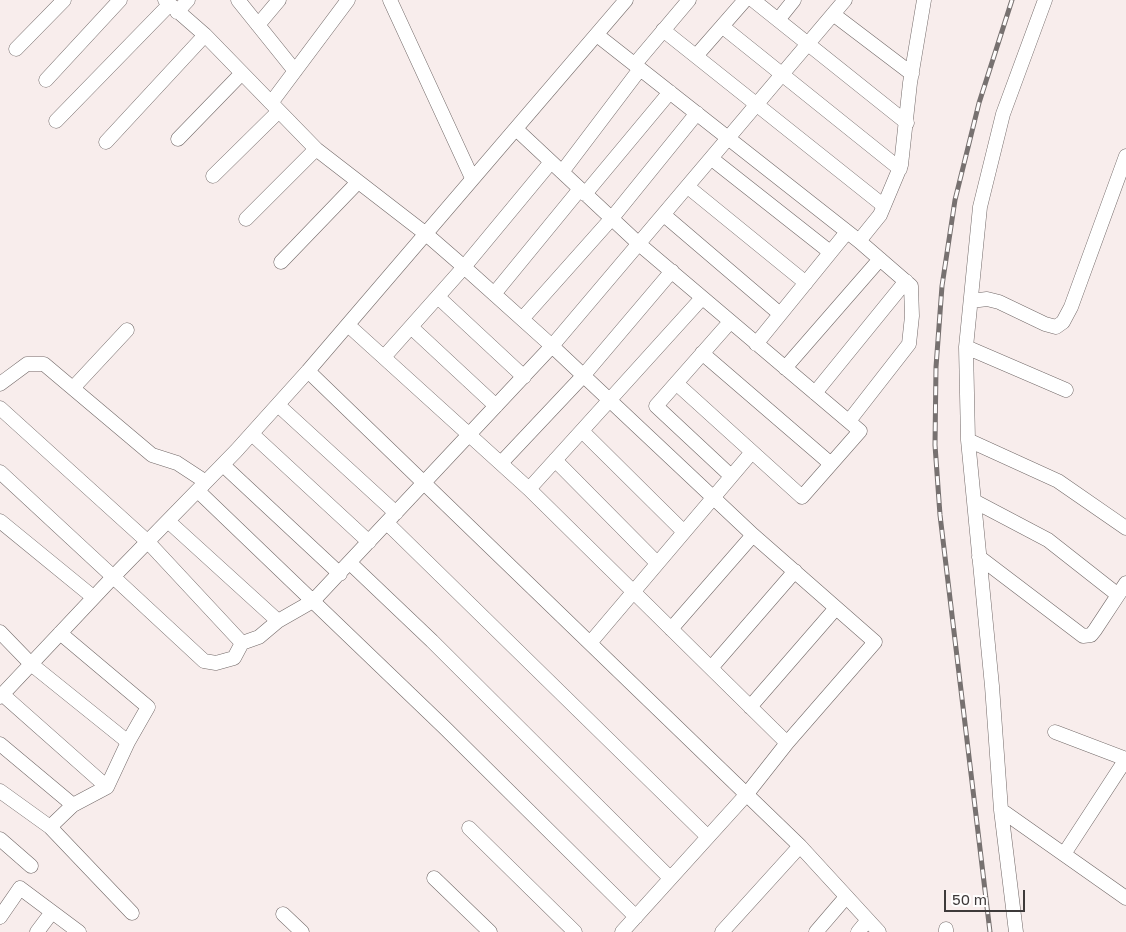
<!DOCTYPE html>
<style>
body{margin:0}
#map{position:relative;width:1126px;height:932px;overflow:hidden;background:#f8edec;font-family:"Golos Text",sans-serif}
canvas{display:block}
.scale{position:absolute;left:944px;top:890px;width:81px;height:22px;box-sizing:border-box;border:2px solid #3e3a3a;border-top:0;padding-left:6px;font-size:15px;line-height:18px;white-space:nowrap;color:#3e3a3a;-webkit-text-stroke:4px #fffdfd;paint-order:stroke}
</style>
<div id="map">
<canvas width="1126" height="932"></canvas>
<div class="scale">50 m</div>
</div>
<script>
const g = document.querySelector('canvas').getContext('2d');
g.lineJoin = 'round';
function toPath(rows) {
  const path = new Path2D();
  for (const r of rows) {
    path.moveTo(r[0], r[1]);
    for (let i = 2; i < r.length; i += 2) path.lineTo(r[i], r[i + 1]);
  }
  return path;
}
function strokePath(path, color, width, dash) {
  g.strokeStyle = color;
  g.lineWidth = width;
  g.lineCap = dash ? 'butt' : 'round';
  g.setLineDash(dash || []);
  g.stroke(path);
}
const minor = toPath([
 [165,0,205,35,316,149,426,234,464,267,552,346,753,535,875,642,787,743,746,795,622,932],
 [238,0,295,71],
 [390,0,472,178],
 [753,0,907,123],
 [177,12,188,0],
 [833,14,912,74],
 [778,20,794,0],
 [258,25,279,0],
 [723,27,900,169],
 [663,30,884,206],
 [597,35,859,241,911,286,912,316,909,344,849,421],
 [16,49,64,0],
 [696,56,745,0],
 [635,64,689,0],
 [46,80,120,0],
 [271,103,348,0],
 [56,121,169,5],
 [516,129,639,244,860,431,802,497,676,383],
 [178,139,242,73],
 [106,142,205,35],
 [712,159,830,252],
 [562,172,640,69],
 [213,176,279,111],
 [688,187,806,283],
 [585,194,670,92],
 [664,215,780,314],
 [246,219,316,149],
 [859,241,880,215,901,165,910,83,924,0],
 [281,262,358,182],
 [494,294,580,189],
 [438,297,524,377],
 [971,301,987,299,999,302,1045,324,1056,327,1063,322,1071,307,1126,156],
 [522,319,612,218,697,113],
 [730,322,656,406,731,476],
 [348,325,529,489,787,743],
 [411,327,496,406],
 [756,344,847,232],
 [966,347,1066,390],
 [702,353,831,464],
 [384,357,464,267,551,162],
 [785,368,880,259],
 [308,371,800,846,879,932],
 [0,384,27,364,44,364,152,455,177,463,206,482],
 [73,388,127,330],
 [815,393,906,281],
 [278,405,396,513],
 [0,408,148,542,242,643],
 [582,431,684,532],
 [252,434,369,542],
 [968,440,1058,481,1126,528],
 [555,460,657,563],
 [501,463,583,376,672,271],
 [223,465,340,574],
 [0,472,204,661,216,663,234,658,242,643,259,637,278,621,313,601,552,346,845,0],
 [529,489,702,298],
 [198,491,445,728,636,917],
 [974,501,1048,540,1118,595],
 [0,521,93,597],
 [168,521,278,621],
 [387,523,708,837],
 [979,557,1083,636,1091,635,1095,630,1126,583],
 [350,563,432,641,670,878],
 [671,629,753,535],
 [0,632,31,664,128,742],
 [590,643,752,452],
 [711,668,795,571],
 [2,694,107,787],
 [0,697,114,576,236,451,308,371,626,0],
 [750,707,836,608],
 [1055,732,1126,759,1064,854],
 [0,744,73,805],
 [0,791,50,827,132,913],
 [1001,810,1126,898],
 [50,827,73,805,107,787,128,742,148,707,60,633],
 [469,828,575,932],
 [0,839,31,866],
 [434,878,490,932],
 [283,914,302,932],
 [0,917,20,888,79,932],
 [37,932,52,912],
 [722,932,800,846],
 [816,932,846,897],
 [858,932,868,920],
 [946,932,946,929],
 [1016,932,1001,810,992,686,968,440,966,347,980,207,1003,114,1045,0]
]);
strokePath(minor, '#726968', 15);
strokePath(minor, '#fff', 14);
const rail = toPath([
 [990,932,940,515,935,445,936,367,942,286,955,200,979,103,1012,0]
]);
strokePath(rail, '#777170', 5);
strokePath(rail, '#fffdfd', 3, [9]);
</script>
